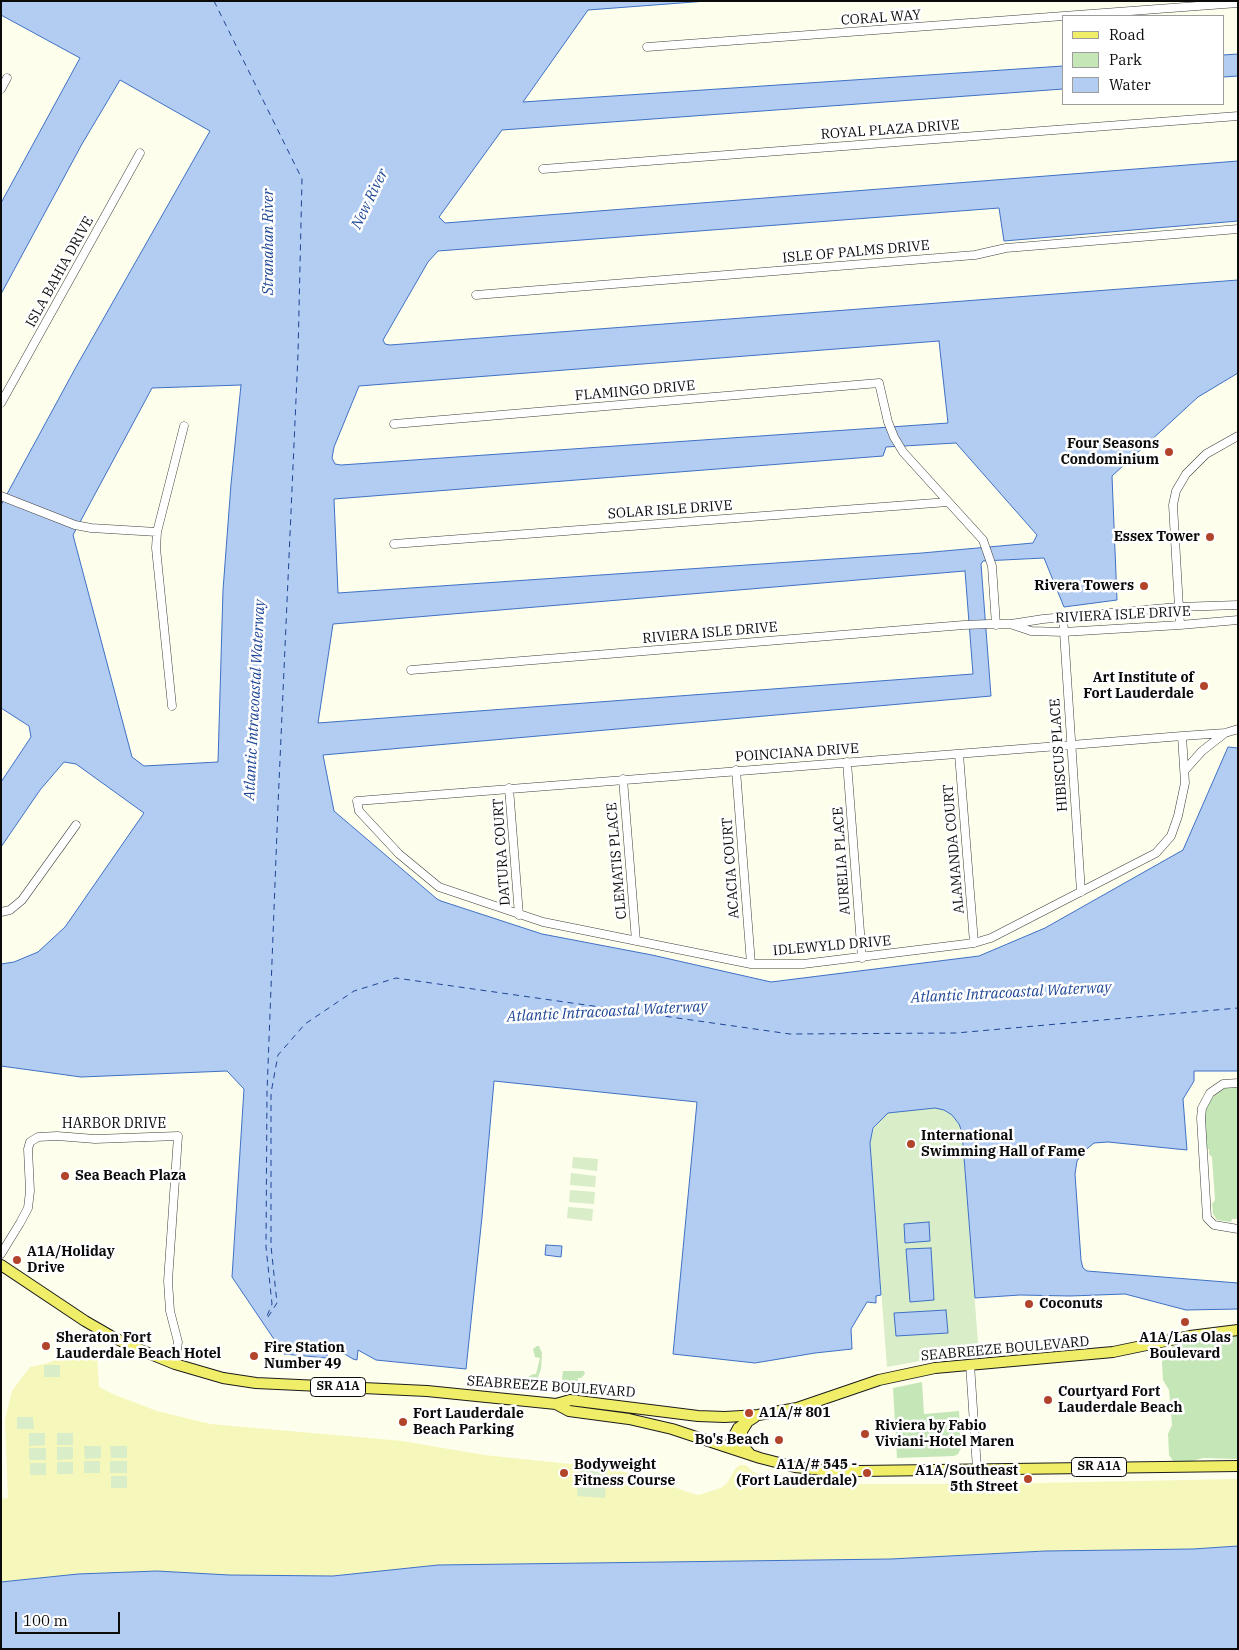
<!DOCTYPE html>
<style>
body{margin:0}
#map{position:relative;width:1239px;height:1650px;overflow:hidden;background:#fdfeeb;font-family:"IBM Plex Serif",serif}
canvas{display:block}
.frame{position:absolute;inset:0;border:2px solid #0b0b0b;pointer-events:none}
.legend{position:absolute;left:1062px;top:15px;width:162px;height:90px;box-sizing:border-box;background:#fff;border:1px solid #9d9d9d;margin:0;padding:6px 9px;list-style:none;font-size:15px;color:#0b0b0b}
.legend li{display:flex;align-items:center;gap:10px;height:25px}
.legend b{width:25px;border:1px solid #9d9d9d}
.scale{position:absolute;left:15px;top:1612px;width:105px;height:22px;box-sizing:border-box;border:2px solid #0b0b0b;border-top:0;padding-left:6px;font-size:15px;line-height:18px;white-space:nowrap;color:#0b0b0b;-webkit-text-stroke:4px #fff;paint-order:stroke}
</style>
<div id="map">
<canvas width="1239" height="1650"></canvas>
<div class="frame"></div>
<ul class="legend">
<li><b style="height:6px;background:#f0ee68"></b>Road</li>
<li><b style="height:14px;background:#c5e6b7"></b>Park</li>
<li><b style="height:14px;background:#b3ccf2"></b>Water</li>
</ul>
<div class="scale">100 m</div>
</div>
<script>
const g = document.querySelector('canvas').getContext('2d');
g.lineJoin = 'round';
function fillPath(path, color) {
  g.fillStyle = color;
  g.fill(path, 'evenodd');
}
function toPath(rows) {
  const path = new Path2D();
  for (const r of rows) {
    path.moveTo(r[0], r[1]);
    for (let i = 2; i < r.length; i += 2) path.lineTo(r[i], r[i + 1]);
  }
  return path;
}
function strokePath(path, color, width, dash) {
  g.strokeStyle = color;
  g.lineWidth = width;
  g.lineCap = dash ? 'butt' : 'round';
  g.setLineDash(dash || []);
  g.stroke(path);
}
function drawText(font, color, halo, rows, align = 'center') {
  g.font = font + ' "IBM Plex Serif",serif';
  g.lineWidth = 5;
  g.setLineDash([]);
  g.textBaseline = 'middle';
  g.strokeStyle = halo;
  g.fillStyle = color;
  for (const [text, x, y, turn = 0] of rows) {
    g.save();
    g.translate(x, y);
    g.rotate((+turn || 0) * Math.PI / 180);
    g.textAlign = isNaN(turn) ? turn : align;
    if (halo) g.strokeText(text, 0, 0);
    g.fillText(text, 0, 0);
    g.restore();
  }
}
fillPath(toPath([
 [1229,1087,1238,1087,1238,1219,1232,1219,1231,1222,1217,1220,1213,1214,1212,1204,1215,1200,1212,1157,1209,1154,1209,1149,1206,1149,1204,1112,1213,1095,1223,1088],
 [1238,1335,1238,1459,1203,1458,1189,1462,1173,1461,1169,1455,1168,1434,1172,1425,1169,1390,1163,1380,1162,1363,1163,1355,1166,1351,1173,1346],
 [537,1346,539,1346,542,1353,541,1369,537,1380,535,1380,530,1386,514,1387,512,1386,519,1385,522,1381,533,1374,536,1374,540,1358,535,1357,533,1349],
 [563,1371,584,1371,585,1374,581,1378,578,1378,577,1385,573,1385,572,1388,564,1383,562,1378],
 [922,1382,924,1414,959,1411,961,1448,958,1454,954,1456,897,1458,893,1388]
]), '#c5e6b7');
fillPath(toPath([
 [97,1351,99,1387,115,1395,157,1411,210,1424,402,1441,484,1455,608,1468,655,1480,693,1494,699,1495,721,1488,727,1483,736,1468,740,1465,746,1465,752,1471,764,1478,788,1484,811,1481,857,1484,990,1484,1238,1479,1238,1546,1193,1549,1045,1551,891,1559,438,1565,333,1576,229,1575,157,1571,78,1574,1,1582,1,1499,8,1498,5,1420,12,1391,30,1367,49,1363,65,1355]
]), '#f6f7ba');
fillPath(toPath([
 [935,1108,944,1110,952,1115,959,1124,962,1132,979,1356,936,1358,887,1367,870,1143,874,1128,888,1113],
 [573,1157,598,1159,597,1171,572,1168],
 [571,1173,596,1176,595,1187,570,1185],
 [570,1190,595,1192,594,1204,569,1202],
 [568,1207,593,1209,592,1221,567,1218],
 [44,1365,60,1365,60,1377,44,1377],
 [17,1417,33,1417,34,1429,17,1429],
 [29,1433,45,1433,45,1445,29,1446],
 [57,1433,73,1433,73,1445,57,1445],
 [101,1446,101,1458,85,1459,84,1446],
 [110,1446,127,1446,127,1458,111,1458],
 [57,1447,73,1447,73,1459,57,1460],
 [29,1448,46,1448,46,1460,29,1460],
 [84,1461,100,1461,100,1473,84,1473],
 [110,1461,127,1461,127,1473,110,1473],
 [57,1462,73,1462,73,1474,57,1474],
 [30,1463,46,1463,46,1475,30,1475],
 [579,1469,607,1471,606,1484,578,1482],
 [111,1476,127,1476,127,1488,111,1488],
 [578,1483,606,1485,605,1498,577,1496]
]), '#d8edc8');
const water = toPath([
 [1,1,707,1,588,10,523,102,1063,66,1063,89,502,130,439,217,445,223,1238,161,1238,221,1004,241,999,208,438,251,428,262,383,340,385,344,390,345,1238,280,1238,373,1198,397,1112,476,1117,600,1064,607,1044,558,983,561,981,564,991,696,323,755,334,811,437,899,441,901,542,934,652,955,771,982,979,956,1045,928,1183,850,1228,747,1238,748,1238,1071,1194,1071,1194,1081,1183,1099,1187,1150,1108,1142,1094,1143,1083,1152,1077,1161,1075,1174,1081,1260,1083,1268,1087,1271,1238,1283,1238,1309,1186,1310,1125,1294,1070,1296,1020,1295,975,1298,962,1132,959,1124,952,1115,944,1110,935,1108,888,1113,873,1128,870,1143,881,1295,876,1296,876,1303,867,1302,851,1329,852,1349,815,1353,755,1363,673,1354,697,1102,494,1081,482,1217,466,1369,376,1360,358,1350,357,1360,353,1359,328,1344,327,1358,284,1354,232,1277,244,1089,227,1071,81,1077,1,1066,1,964,14,962,38,952,65,927,144,813,76,764,64,762,40,790,1,847,1,782,31,737,29,726,1,708,1,505,76,367,210,131,120,80,82,144,1,294,1,203,80,58,1,15,1,1],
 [939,341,948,423,341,465,335,464,332,458,334,447,359,386,939,341],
 [241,385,231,484,223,590,218,762,144,766,132,757,73,535,152,388,241,385],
 [956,443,1037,535,1033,543,922,553,338,593,334,499,883,456,886,447,956,443],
 [965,571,973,674,318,723,333,624,965,571],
 [1238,54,1238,76,1223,77,1223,55,1238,54],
 [929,1222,930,1241,905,1243,904,1224,929,1222],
 [546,1245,562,1246,561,1257,545,1255,546,1245],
 [931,1248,934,1300,910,1302,906,1249,931,1248],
 [946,1310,948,1333,896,1336,894,1313,946,1310],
 [1238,1546,1238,1649,1,1649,1,1582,78,1574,157,1571,229,1575,333,1576,438,1565,891,1559,1045,1551,1193,1549,1238,1546]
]);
fillPath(water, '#b3ccf2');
strokePath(water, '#3e71c5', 1);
strokePath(toPath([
 [214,1,302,179,298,354,278,805,267,1092,266,1247,272,1304,267,1316],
 [268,1317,277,1303,271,1246,271,1093,278,1055,305,1024,354,991,396,978,790,1034,956,1033,1238,1008]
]), '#1d4595', 1, [6, 5]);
const minor = toPath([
 [647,47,1238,3],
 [1,89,7,78],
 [543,169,1238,116],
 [476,295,975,255,1006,248,1238,229],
 [1,403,140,153],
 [394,424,879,383,888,422,894,437,903,452,983,540,992,566,996,625],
 [1,496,75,525,91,528,157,532],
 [394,544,948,502],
 [1063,617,1081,892],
 [1013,625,1031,631,1063,632,1180,625,1238,620],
 [1180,625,1173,505,1176,491,1186,474,1206,454,1238,436],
 [411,670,964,625,989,624,1011,624,1043,619,1178,607,1238,605],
 [172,706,156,548,157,532,184,426],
 [1182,736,1185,783,1178,816,1171,836,1156,853,991,938,974,943,803,964,751,964,543,922,439,887,399,854,359,811,357,801,1071,745,1182,736,1225,733,1238,729],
 [959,754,974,943],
 [847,762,862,958],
 [736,770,751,964],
 [1185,770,1202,751,1225,733],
 [623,779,636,941],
 [509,788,519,915],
 [1,912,10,910,22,900,76,825],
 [1238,1083,1223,1084,1210,1093,1202,1108,1201,1118,1207,1218,1214,1225,1238,1229],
 [1,1254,20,1223,28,1208,30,1191,28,1149,30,1142,38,1137,57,1136,95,1139,178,1136,168,1281,170,1311,178,1342,175,1364],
 [970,1364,977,1469]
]);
const major = toPath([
 [1,1265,85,1321,111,1336,131,1346,175,1364,223,1378,256,1383,427,1391,556,1404,570,1400,698,1416,725,1417,758,1415,797,1408,879,1380,935,1368,1113,1352,1190,1336,1238,1330],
 [556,1404,569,1411,629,1419,672,1429,760,1458,795,1467,822,1470,859,1471,1238,1466],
 [747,1423,742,1431,742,1439,744,1447,751,1455],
 [728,1447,738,1428,755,1417]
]);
strokePath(minor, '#3e3e3e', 9);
strokePath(major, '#1c1c1c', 12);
strokePath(minor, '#fff', 8);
strokePath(major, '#f0ee68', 10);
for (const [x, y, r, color] of [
 [1169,452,5,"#b2442c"],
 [1210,537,5,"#b2442c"],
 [1144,586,5,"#b2442c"],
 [1204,686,5,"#b2442c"],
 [911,1144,5,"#b2442c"],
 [65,1176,5,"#b2442c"],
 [17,1260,5,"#b2442c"],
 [1029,1304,5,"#b2442c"],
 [1185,1322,5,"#b2442c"],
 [46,1346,5,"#b2442c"],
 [254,1356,5,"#b2442c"],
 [1048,1400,5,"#b2442c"],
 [749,1413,5,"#b2442c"],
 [403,1422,5,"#b2442c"],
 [865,1434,5,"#b2442c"],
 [779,1440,5,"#b2442c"],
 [564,1473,5,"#b2442c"],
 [867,1473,5,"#b2442c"],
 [1028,1479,5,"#b2442c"]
]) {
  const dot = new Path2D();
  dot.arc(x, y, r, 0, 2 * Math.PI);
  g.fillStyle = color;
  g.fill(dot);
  strokePath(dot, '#fff', 2);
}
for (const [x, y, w] of [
 [338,1387,55],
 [1099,1467,55]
]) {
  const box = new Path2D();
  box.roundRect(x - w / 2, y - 9.5, w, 19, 4);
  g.fillStyle = '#fff';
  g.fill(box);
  strokePath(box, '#0b0b0b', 1);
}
drawText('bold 12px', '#0b0b0b', null, [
 ["SR A1A",338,1387],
 ["SR A1A",1099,1467]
]);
drawText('14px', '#0b0b0b', '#fff', [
 ["CORAL WAY",881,18,-4],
 ["ROYAL PLAZA DRIVE",890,130,-4],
 ["ISLE OF PALMS DRIVE",856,252,-5],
 ["ISLA BAHIA DRIVE",60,272,-61],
 ["FLAMINGO DRIVE",635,391,-5],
 ["SOLAR ISLE DRIVE",670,510,-4],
 ["RIVIERA ISLE DRIVE",1123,615,-3],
 ["RIVIERA ISLE DRIVE",710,633,-5],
 ["POINCIANA DRIVE",797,753,-4],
 ["HIBISCUS PLACE",1059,755,-94],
 ["ALAMANDA COURT",954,849,-95],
 ["DATURA COURT",502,852,-94],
 ["CLEMATIS PLACE",617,861,-95],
 ["AURELIA PLACE",842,861,-94],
 ["ACACIA COURT",731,868,-94],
 ["IDLEWYLD DRIVE",832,946,-5],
 ["HARBOR DRIVE",114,1124],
 ["SEABREEZE BOULEVARD",1005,1349,-5],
 ["SEABREEZE BOULEVARD",551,1387,4]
]);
drawText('bold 14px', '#0b0b0b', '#fff', [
 ["Four Seasons",1159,444,"right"],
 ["Condominium",1159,460,"right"],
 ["Essex Tower",1200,537,"right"],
 ["Rivera Towers",1134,586,"right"],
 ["Art Institute of",1194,678,"right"],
 ["Fort Lauderdale",1194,694,"right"],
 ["International",921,1136],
 ["Swimming Hall of Fame",921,1152],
 ["Sea Beach Plaza",75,1176],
 ["A1A/Holiday",27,1252],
 ["Drive",27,1268],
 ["Coconuts",1039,1304],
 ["Sheraton Fort",56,1338],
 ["Lauderdale Beach Hotel",56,1354],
 ["A1A/Las Olas",1185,1338,"center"],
 ["Boulevard",1185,1354,"center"],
 ["Fire Station",264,1348],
 ["Number 49",264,1364],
 ["Courtyard Fort",1058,1392],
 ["Lauderdale Beach",1058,1408],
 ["A1A/# 801",759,1413],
 ["Fort Lauderdale",413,1414],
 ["Beach Parking",413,1430],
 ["Riviera by Fabio",875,1426],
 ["Viviani-Hotel Maren",875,1442],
 ["Bo's Beach",769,1440,"right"],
 ["Bodyweight",574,1465],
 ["Fitness Course",574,1481],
 ["A1A/# 545 -",857,1465,"right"],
 ["(Fort Lauderdale)",857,1481,"right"],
 ["A1A/Southeast",1018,1471,"right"],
 ["5th Street",1018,1487,"right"]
], 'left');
drawText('italic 15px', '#1d4595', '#fff', [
 ["New River",370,199,-64],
 ["Stranahan River",269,242,-90],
 ["Atlantic Intracoastal Waterway",255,700,-87],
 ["Atlantic Intracoastal Waterway",1011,993,-3],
 ["Atlantic Intracoastal Waterway",607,1012,-3]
]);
</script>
